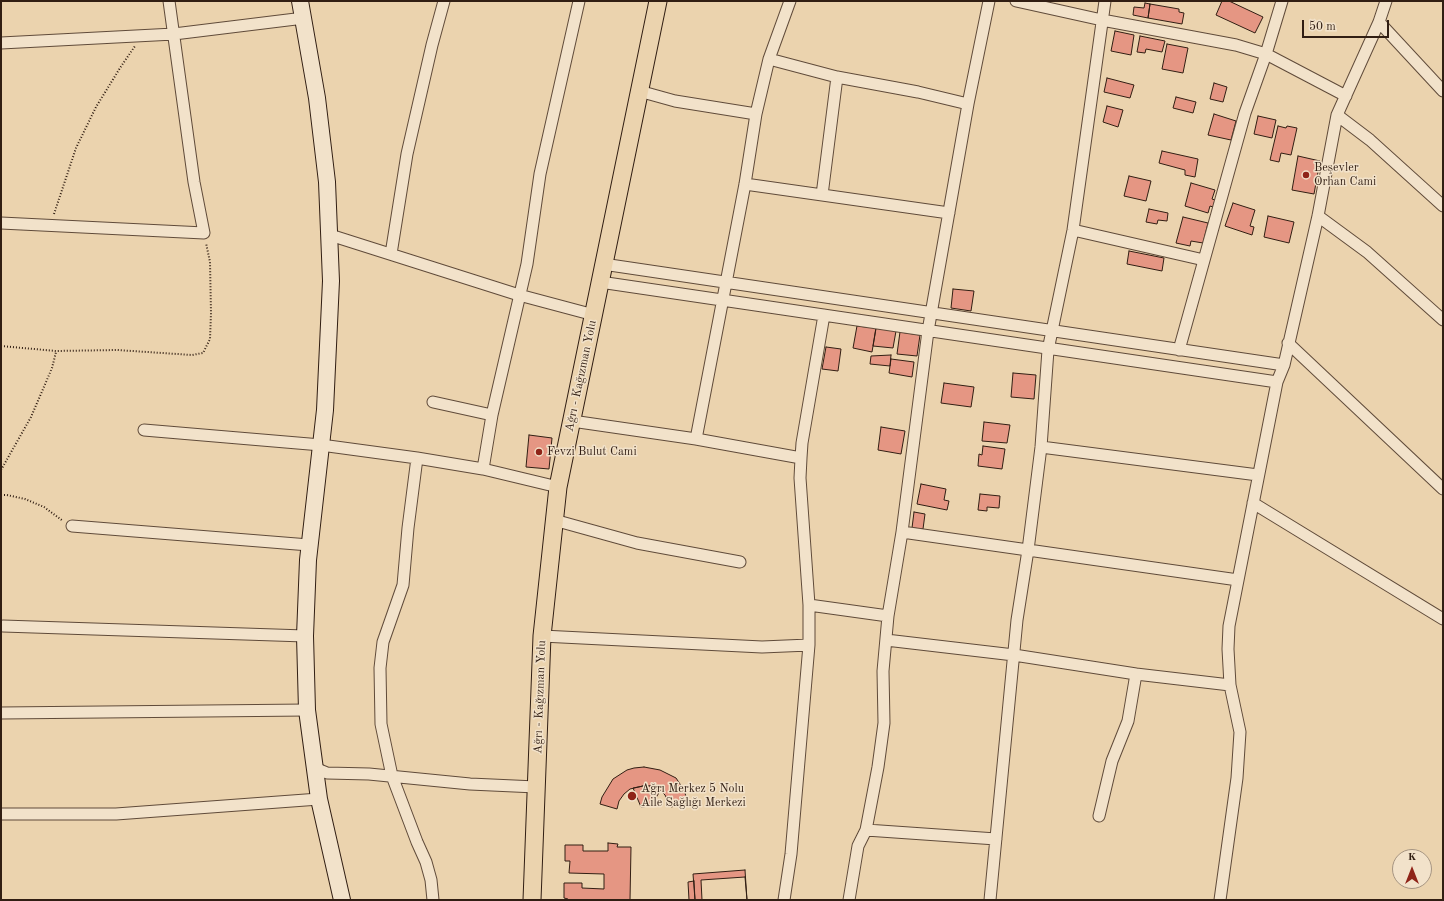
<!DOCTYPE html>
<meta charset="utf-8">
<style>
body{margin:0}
#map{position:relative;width:1444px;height:901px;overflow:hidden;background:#ebd3ae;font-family:"Old Standard TT",serif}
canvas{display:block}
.frame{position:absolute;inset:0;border:2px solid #311e13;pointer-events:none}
.north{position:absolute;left:1392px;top:849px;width:40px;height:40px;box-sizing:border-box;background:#f2e2ca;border:1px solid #a59481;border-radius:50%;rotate:0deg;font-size:11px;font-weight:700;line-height:16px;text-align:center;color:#311e13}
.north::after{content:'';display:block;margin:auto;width:14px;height:18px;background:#8f2418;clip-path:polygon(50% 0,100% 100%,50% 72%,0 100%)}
.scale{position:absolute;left:1302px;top:20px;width:87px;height:18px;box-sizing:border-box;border:2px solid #311e13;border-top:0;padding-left:5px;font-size:12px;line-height:14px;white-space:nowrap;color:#311e13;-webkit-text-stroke:3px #f2e2ca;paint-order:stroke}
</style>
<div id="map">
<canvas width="1444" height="901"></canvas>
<div class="frame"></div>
<div class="north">K</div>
<div class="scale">50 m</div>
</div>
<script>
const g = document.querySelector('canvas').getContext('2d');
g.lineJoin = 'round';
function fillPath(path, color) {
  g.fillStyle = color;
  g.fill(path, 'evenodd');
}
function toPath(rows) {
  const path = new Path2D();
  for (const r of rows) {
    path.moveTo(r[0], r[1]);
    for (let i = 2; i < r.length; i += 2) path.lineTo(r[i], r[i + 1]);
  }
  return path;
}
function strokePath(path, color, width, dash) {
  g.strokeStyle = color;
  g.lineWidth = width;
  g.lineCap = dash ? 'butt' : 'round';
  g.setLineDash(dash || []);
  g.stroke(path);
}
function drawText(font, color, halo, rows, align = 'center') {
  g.font = font + ' "Old Standard TT",serif';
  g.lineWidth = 3;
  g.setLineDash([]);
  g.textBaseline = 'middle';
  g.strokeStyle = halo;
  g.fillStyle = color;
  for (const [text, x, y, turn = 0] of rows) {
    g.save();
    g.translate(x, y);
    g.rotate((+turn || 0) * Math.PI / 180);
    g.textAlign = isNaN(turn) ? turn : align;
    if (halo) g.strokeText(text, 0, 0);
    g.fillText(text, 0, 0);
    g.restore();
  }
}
const building = toPath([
 [1222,1,1229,1,1263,17,1255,33,1216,15,1222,1],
 [1145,3,1150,4,1148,18,1133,15,1134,7,1144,8,1145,3],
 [1150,4,1179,9,1179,12,1184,13,1182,24,1148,18,1150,4],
 [1115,31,1134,35,1131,55,1111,51,1115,31],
 [1140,36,1165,41,1162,52,1146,49,1145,53,1137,52,1140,36],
 [1167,44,1188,48,1183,73,1162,69,1167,44],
 [1107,78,1134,85,1130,98,1104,92,1107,78],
 [1214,83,1227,87,1223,102,1210,99,1214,83],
 [1176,97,1196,102,1193,113,1173,108,1176,97],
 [1107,106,1123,110,1118,127,1103,122,1107,106],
 [1214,114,1236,121,1231,140,1208,135,1214,114],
 [1258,116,1276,120,1272,138,1254,134,1258,116],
 [1278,126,1286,128,1287,126,1297,128,1291,155,1281,153,1279,162,1270,160,1278,126],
 [1162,151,1198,159,1195,177,1185,175,1185,170,1159,163,1162,151],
 [1298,156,1320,161,1314,194,1292,190,1298,156],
 [1129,176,1151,181,1146,201,1124,196,1129,176],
 [1191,183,1215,190,1212,199,1215,200,1213,207,1210,206,1208,213,1185,206,1191,183],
 [1233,203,1255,210,1250,226,1254,227,1252,235,1225,226,1233,203],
 [1149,209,1168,213,1167,221,1158,220,1157,224,1146,222,1149,209],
 [1268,216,1294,222,1289,243,1264,237,1268,216],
 [1183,217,1208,223,1203,243,1191,241,1190,246,1176,243,1183,217],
 [1129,251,1164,258,1162,271,1127,264,1129,251],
 [953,289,974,291,971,311,951,308,953,289],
 [857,326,876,328,872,352,853,348,857,326],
 [876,328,896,331,893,348,873,346,876,328],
 [900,332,920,335,917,356,897,354,900,332],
 [826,347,841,349,838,371,822,369,826,347],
 [891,355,890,366,870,364,871,356,891,355],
 [891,359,914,362,912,377,889,373,891,359],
 [1013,373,1036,375,1034,399,1011,397,1013,373],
 [944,383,974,387,971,407,941,403,944,383],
 [984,422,1010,425,1007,443,982,441,984,422],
 [881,427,905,431,901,454,878,450,881,427],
 [529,435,552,438,549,469,526,467,529,435],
 [983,446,1005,449,1002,469,978,466,979,454,982,455,983,446],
 [921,484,946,489,944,500,949,501,947,510,917,504,921,484],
 [980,494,1000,496,999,508,987,507,987,511,978,510,980,494],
 [914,512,925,514,923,529,912,528,914,512],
 [644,767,660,770,676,778,684,790,688,803,671,807,665,795,659,789,651,786,643,786,630,789,624,794,619,801,617,809,600,804,602,797,613,779,627,770,634,768,644,767],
 [643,786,651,786,660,791,651,806,641,807,633,788,643,786],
 [608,843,618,844,617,847,631,847,630,900,568,900,568,899,564,898,564,883,582,883,582,888,604,889,604,874,569,873,570,861,565,861,565,845,583,845,583,851,608,851,608,843],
 [745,870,747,900,695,900,693,874,745,870],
 [745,877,747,900,702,900,701,880,745,877],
 [694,881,695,900,689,900,688,882,694,881]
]);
fillPath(building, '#e59683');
strokePath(building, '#311e13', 1);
const street = toPath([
 [1016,1,1102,20,1236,45,1266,54,1346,96],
 [1379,22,1443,91],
 [1,43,174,34,304,18],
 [769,59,837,77,918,92,968,104],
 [639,91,675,101,756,114],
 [1337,115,1370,140,1443,206],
 [745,184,949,213],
 [822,195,837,77],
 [1318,216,1367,252,1443,320],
 [1,223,204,233,194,182,169,1],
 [1073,230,1204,260],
 [330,235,519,295,594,315],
 [391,254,407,154,432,45,444,1],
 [603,264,1284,365],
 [600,282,1277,382],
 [1288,343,1443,489],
 [1179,350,1245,113,1266,54,1282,1],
 [433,402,492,415],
 [572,421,696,439,801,458],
 [144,430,321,445,417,458,483,469,558,487],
 [696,439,745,184,756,114,769,59,790,1],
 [1041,447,1258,475],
 [417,458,408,528,403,585,383,642,380,668,381,724,392,776,417,842,426,862,431,880,433,900],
 [483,469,492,415,527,264,540,174,579,1],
 [1253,503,1443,619],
 [554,520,637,543,740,562],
 [72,526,309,545],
 [902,532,1238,580],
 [809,605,888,616],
 [3,626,305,636],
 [542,636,762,647,809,645],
 [886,640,1014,655,1136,674,1230,685],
 [1,713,307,710],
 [315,768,327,773,369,774,470,784,536,787],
 [1,814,116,814,319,799],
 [1099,816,1112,761,1128,721,1136,674],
 [866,830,996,839],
 [784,900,791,854,809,645,809,605,800,478,801,458,802,443,824,315],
 [849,900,858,846,866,830,878,767,884,723,883,671,888,616,902,532,928,331,968,104,989,1],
 [990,900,1017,620,1028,550,1041,447,1048,350,1073,230,1105,1],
 [1220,900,1237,778,1240,732,1230,685,1228,649,1229,626,1277,382,1284,365,1318,216,1337,115,1379,22,1386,1]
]);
const secondary = toPath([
 [300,1,317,98,327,182,331,281,325,410,308,560,305,636,307,710,319,799,342,900]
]);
const primary = toPath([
 [532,900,542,636,558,487,658,1]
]);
strokePath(street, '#604b3a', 13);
strokePath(secondary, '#311e13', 18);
strokePath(primary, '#311e13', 19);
strokePath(toPath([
 [54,214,76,148,96,107,120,68,135,46],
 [1,346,56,351,117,350,192,355,203,353,210,339,211,313,210,262,206,243],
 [1,470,31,417,52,368,56,352],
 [1,495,7,495,25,499,44,507,63,521]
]), '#311e13', 2, [1, 2]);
strokePath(street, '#f2e2ca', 11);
strokePath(secondary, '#f2e2ca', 16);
strokePath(primary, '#ebd3ae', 17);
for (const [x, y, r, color] of [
 [1306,175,4,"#8f2418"],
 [539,452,4,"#8f2418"],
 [632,796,5,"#8f2418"]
]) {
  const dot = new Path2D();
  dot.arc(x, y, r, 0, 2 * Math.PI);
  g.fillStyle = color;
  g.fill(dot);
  strokePath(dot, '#f2e2ca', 1.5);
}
drawText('12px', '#311e13', '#f2e2ca', [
 ["Beşevler",1314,168],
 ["Orhan Cami",1314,182],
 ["Fevzi Bulut Cami",547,452],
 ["Ağrı Merkez 5 Nolu",641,789],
 ["Aile Sağlığı Merkezi",641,803]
], 'left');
drawText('12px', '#311e13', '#f2e2ca', [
 ["Ağrı - Kağızman Yolu",581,376,-78],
 ["Ağrı - Kağızman Yolu",540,697,-88]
]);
</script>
